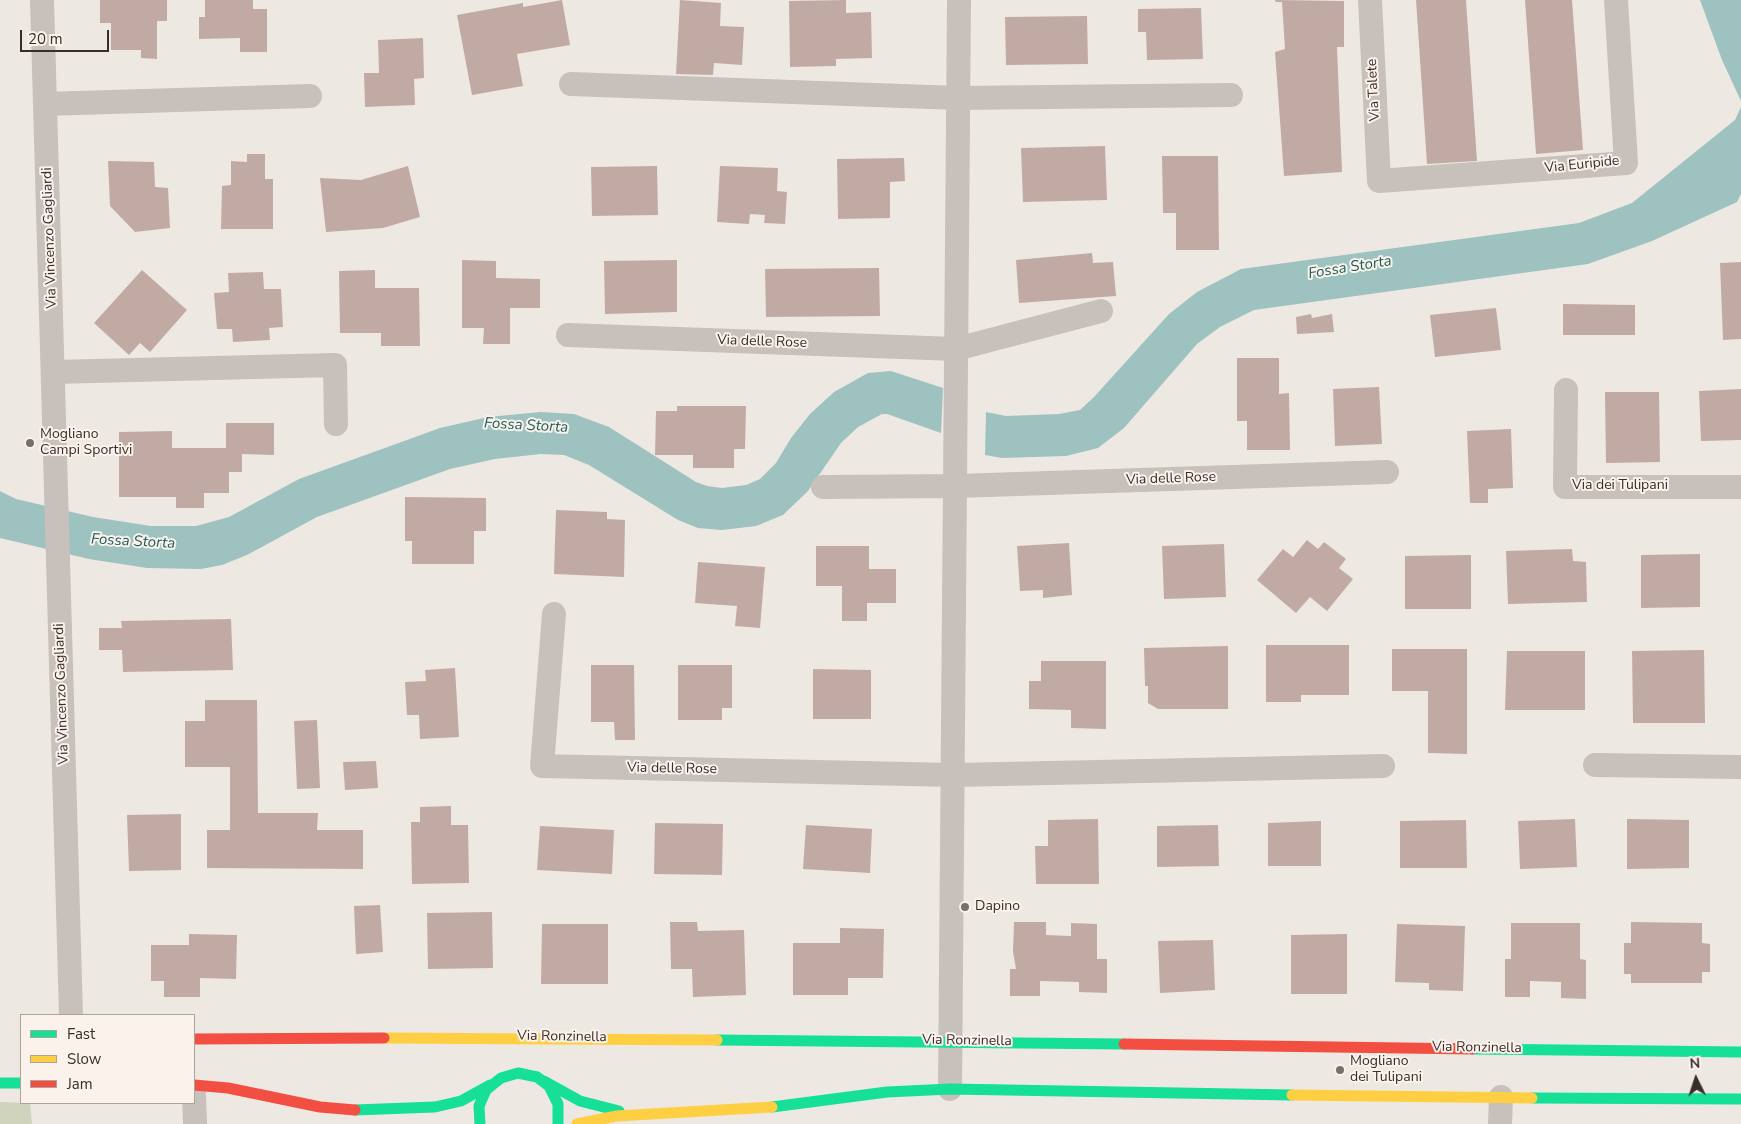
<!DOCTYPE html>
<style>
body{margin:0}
#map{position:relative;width:1741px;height:1124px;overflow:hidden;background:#eee8e3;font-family:"Nunito Sans",sans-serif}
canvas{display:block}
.legend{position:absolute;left:20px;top:1014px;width:175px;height:90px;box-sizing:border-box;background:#faf2eb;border:1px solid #ada39d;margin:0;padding:6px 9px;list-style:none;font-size:15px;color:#392d29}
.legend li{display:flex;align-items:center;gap:10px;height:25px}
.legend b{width:25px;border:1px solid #ada39d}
.north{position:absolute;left:1671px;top:1054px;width:50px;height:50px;-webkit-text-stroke:4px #faf2eb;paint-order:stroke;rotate:356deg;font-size:14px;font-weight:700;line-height:20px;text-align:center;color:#392d29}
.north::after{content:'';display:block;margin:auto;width:18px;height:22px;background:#392d29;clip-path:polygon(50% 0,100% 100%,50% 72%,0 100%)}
.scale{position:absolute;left:20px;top:30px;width:89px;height:22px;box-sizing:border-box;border:2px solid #392d29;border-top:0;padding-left:6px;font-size:15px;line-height:18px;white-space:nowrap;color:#392d29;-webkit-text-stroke:4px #faf2eb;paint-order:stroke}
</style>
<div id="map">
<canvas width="1741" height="1124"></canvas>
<ul class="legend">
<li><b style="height:6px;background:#16e098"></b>Fast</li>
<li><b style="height:6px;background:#ffcf43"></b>Slow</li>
<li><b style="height:6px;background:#f24e42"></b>Jam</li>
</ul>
<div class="north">N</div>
<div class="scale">20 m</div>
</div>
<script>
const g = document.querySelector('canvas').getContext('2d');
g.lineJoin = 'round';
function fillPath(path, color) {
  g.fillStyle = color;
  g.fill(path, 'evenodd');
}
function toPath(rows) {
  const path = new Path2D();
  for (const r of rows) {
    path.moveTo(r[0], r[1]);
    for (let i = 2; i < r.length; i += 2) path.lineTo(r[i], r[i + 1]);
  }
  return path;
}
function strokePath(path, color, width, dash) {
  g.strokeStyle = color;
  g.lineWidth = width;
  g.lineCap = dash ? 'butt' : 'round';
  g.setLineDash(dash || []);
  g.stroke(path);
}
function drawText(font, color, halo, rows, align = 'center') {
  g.font = font + ' "Nunito Sans",sans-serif';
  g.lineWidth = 4;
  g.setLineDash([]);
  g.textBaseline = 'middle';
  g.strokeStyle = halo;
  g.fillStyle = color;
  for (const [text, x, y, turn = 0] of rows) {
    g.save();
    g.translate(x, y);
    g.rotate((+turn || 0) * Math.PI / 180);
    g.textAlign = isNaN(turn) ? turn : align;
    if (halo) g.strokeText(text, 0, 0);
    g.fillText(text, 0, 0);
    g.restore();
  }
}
fillPath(toPath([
 [0,1102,30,1103,32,1124,0,1124]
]), '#d1d4bc');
fillPath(toPath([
 [1700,0,1741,0,1741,101,1722,60],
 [1741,107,1741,194,1737,202,1652,241,1588,264,1254,310,1220,327,1197,344,1124,428,1098,448,1066,456,1002,458,985,455,986,412,1006,416,1059,414,1080,410,1094,397,1169,314,1197,292,1241,269,1579,223,1632,203,1735,120],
 [891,371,943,388,941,433,887,414,882,414,858,427,841,443,808,491,783,515,756,526,722,530,698,528,678,520,589,465,564,455,541,454,495,459,450,469,317,517,247,555,222,565,201,569,147,568,89,559,0,538,0,491,16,499,93,517,151,526,196,526,229,517,299,479,440,428,488,417,541,412,574,414,609,427,696,482,707,486,722,488,746,485,760,479,776,463,791,438,810,414,834,392,868,373]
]), '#9ec2bf');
fillPath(toPath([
 [100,0,167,0,167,21,157,21,157,59,141,58,141,50,111,50,111,23,100,23],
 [205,0,253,0,253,9,267,9,267,52,240,52,240,38,199,39,199,17,205,17],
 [562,0,570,45,517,54,523,86,472,95,457,15,523,3,523,7],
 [680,0,721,3,720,26,744,27,742,65,714,63,713,75,676,74],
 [846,0,846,13,871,12,872,58,836,59,836,66,790,67,789,1],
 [1275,0,1344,1,1344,47,1337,47,1342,172,1284,176,1275,52,1285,49,1282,2,1276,2],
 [1416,0,1466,0,1477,161,1427,164],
 [1525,0,1572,0,1583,150,1536,154],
 [1201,8,1203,59,1147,60,1146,32,1138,32,1138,9],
 [1087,16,1088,64,1006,65,1005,17],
 [423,38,424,78,414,79,415,105,365,107,364,73,379,73,378,40],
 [1105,146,1107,200,1023,202,1021,148],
 [247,154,265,154,265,179,273,179,273,229,221,229,222,186,231,185,231,161,247,162],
 [1162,156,1218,156,1219,250,1176,250,1176,213,1163,213],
 [904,158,905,181,890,182,890,218,838,219,837,159],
 [108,161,154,162,155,187,168,188,170,228,135,232,110,206],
 [408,166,420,217,383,228,326,232,320,178,361,180],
 [657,166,658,215,592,216,591,167],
 [720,166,778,168,777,191,787,192,785,224,764,223,765,215,750,214,749,224,717,222],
 [1092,253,1093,263,1113,262,1116,296,1019,303,1016,260],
 [462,260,496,261,496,278,540,279,540,308,510,308,510,344,483,344,484,328,462,328],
 [677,260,677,312,605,314,604,261],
 [1741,262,1741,339,1723,340,1720,263],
 [879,268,880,316,766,317,765,269],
 [142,270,187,310,150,352,140,343,129,355,94,323],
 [375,270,375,288,419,288,420,346,381,346,381,333,340,333,339,271],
 [263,272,264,289,281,289,283,327,269,328,270,340,233,342,232,329,217,329,214,293,229,292,228,273],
 [1563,304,1635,305,1635,335,1563,335],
 [1496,308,1501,350,1435,357,1430,315],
 [1311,314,1312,318,1332,314,1334,332,1297,334,1296,317],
 [1237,358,1279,358,1279,394,1289,393,1290,450,1247,450,1247,421,1237,421],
 [1379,387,1382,444,1335,446,1333,389],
 [1741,389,1741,440,1701,441,1699,391],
 [1605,392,1659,392,1660,462,1606,463],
 [677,406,746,406,745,449,734,449,734,468,693,468,693,455,655,455,656,411,677,411],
 [226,423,274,423,274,455,242,454,242,472,229,472,229,493,204,493,204,508,176,508,176,497,119,497,119,432,172,431,172,448,226,448],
 [1511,429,1513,488,1488,489,1488,503,1470,503,1467,431],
 [405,497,486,498,486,531,474,531,474,564,412,564,412,541,405,541],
 [556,510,607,512,607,519,625,520,624,577,554,574],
 [1307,540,1318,549,1324,542,1346,559,1339,568,1353,579,1327,611,1310,597,1296,613,1257,580,1283,549,1293,557],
 [1069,543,1072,595,1043,598,1043,590,1020,591,1017,546],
 [1224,544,1226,597,1164,599,1162,546],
 [816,546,869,546,869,569,896,569,896,603,867,603,867,621,842,621,842,586,816,586],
 [1572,549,1573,561,1586,562,1587,602,1508,604,1506,551],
 [1700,554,1700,607,1641,608,1641,555],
 [1471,555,1471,609,1405,609,1405,556],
 [698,562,765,567,760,628,735,626,737,606,695,603],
 [231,619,233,670,123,672,122,650,99,650,99,628,122,628,121,621],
 [1266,645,1349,645,1349,695,1301,695,1301,702,1266,702],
 [1228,646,1228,709,1158,709,1148,703,1148,686,1145,686,1144,648],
 [1392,649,1467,649,1467,754,1428,753,1428,691,1392,691],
 [1704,650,1705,723,1633,723,1632,651],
 [1507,651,1585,651,1585,710,1505,710],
 [1041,661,1106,661,1106,729,1071,728,1071,710,1029,709,1029,681,1041,681],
 [591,665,634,665,635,740,615,740,614,722,591,722],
 [678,665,732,665,732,708,722,708,722,720,678,720],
 [455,668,459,737,420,739,419,715,407,715,405,682,426,681,425,670],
 [813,669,871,670,871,719,813,719],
 [205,700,257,700,258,813,318,813,317,830,363,830,363,869,207,868,207,830,230,830,230,767,185,767,185,721,205,721],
 [317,720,320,788,297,789,294,721],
 [376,761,378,788,345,790,343,762],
 [451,806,451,825,468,825,469,883,412,884,411,822,420,822,420,807],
 [181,814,181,870,129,871,127,815],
 [1098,819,1099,884,1036,884,1035,846,1048,846,1048,820],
 [1575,819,1577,867,1520,869,1518,821],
 [1627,819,1689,820,1689,868,1627,869],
 [1466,820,1467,868,1400,868,1400,821],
 [1321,821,1321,866,1268,866,1268,823],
 [655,823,723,824,722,875,654,874],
 [806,825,872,829,870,873,803,869],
 [1218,825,1219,866,1157,867,1157,826],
 [540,826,614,830,612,874,537,870],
 [380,905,383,952,356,954,354,906],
 [492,912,493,968,428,969,427,913],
 [670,922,697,922,698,931,744,930,746,995,693,997,692,969,671,969],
 [1014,922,1046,922,1046,935,1071,936,1071,923,1097,924,1097,959,1107,959,1107,993,1079,992,1079,982,1040,981,1040,996,1010,996,1010,969,1016,969,1013,952],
 [1631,922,1702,923,1702,943,1710,944,1710,972,1702,972,1702,983,1631,983,1631,974,1624,974,1624,943,1631,943],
 [1511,923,1580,923,1580,959,1586,960,1586,999,1561,998,1561,982,1530,981,1530,997,1505,997,1505,959,1511,959],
 [542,924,608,924,608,984,541,984],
 [1397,924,1465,926,1463,991,1429,990,1429,983,1395,982],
 [840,928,884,929,883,978,848,978,848,995,793,995,793,943,840,943],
 [189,934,237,935,236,979,200,978,200,997,164,997,164,981,151,981,151,945,189,945],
 [1347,934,1347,994,1291,994,1291,935],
 [1213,940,1215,990,1160,993,1158,941]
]), '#c2aaa4');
strokePath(toPath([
 [42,0,71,1015],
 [1370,0,1379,181,1626,163,1616,0],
 [571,84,958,98,1231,95],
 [45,104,310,96],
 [568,335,956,349,1101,311],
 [54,372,335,365,336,424],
 [1566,390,1565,487,1741,487],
 [823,487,956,486,1387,472],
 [554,614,542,766,954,775,1383,766],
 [1595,765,1741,767],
 [950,1089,959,0],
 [194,1095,195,1124],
 [1500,1124,1501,1097]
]), '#c8c0bb', 24);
strokePath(toPath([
 [717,1040,1124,1044],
 [1472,1049,1741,1052],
 [544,1081,580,1101,619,1111],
 [0,1083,21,1083],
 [1532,1098,1741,1099],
 [772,1107,887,1092,950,1089,1292,1095],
 [355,1110,435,1107,461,1101,490,1085],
 [480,1124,479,1106,486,1090,501,1078,518,1073,537,1077,549,1086,558,1104,558,1124]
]), '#16e098', 11);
strokePath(toPath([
 [384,1038,717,1040],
 [1292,1095,1532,1098],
 [577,1124,617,1116,772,1107]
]), '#ffcf43', 11);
strokePath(toPath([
 [194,1039,384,1038],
 [1124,1044,1472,1049],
 [194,1085,228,1088,320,1107,355,1110]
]), '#f24e42', 11);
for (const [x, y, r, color] of [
 [30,443,5,"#786e6a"],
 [965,907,5,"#786e6a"],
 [1340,1070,5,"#786e6a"]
]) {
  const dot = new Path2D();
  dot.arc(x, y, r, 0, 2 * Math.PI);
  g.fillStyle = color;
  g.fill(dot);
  strokePath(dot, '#faf2eb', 2);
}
drawText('14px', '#392d29', '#faf2eb', [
 ["Via Talete",1374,90,-93],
 ["Via Euripide",1582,165,-6],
 ["Via Vincenzo Gagliardi",50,238,-92],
 ["Via delle Rose",762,342,2],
 ["Via delle Rose",1171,479,-2],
 ["Via dei Tulipani",1620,486],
 ["Via Vincenzo Gagliardi",62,694,-92],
 ["Via delle Rose",672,769,1],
 ["Via Ronzinella",562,1037,1],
 ["Via Ronzinella",967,1041,1],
 ["Via Ronzinella",1477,1048,1]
]);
drawText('14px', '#392d29', '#faf2eb', [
 ["Mogliano",40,435],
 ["Campi Sportivi",40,451],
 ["Dapino",975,907],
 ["Mogliano",1350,1062],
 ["dei Tulipani",1350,1078]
], 'left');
drawText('italic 15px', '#1d5c5b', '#faf2eb', [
 ["Fossa Storta",1350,268,-9],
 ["Fossa Storta",526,426,3],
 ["Fossa Storta",133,542,3]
]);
</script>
